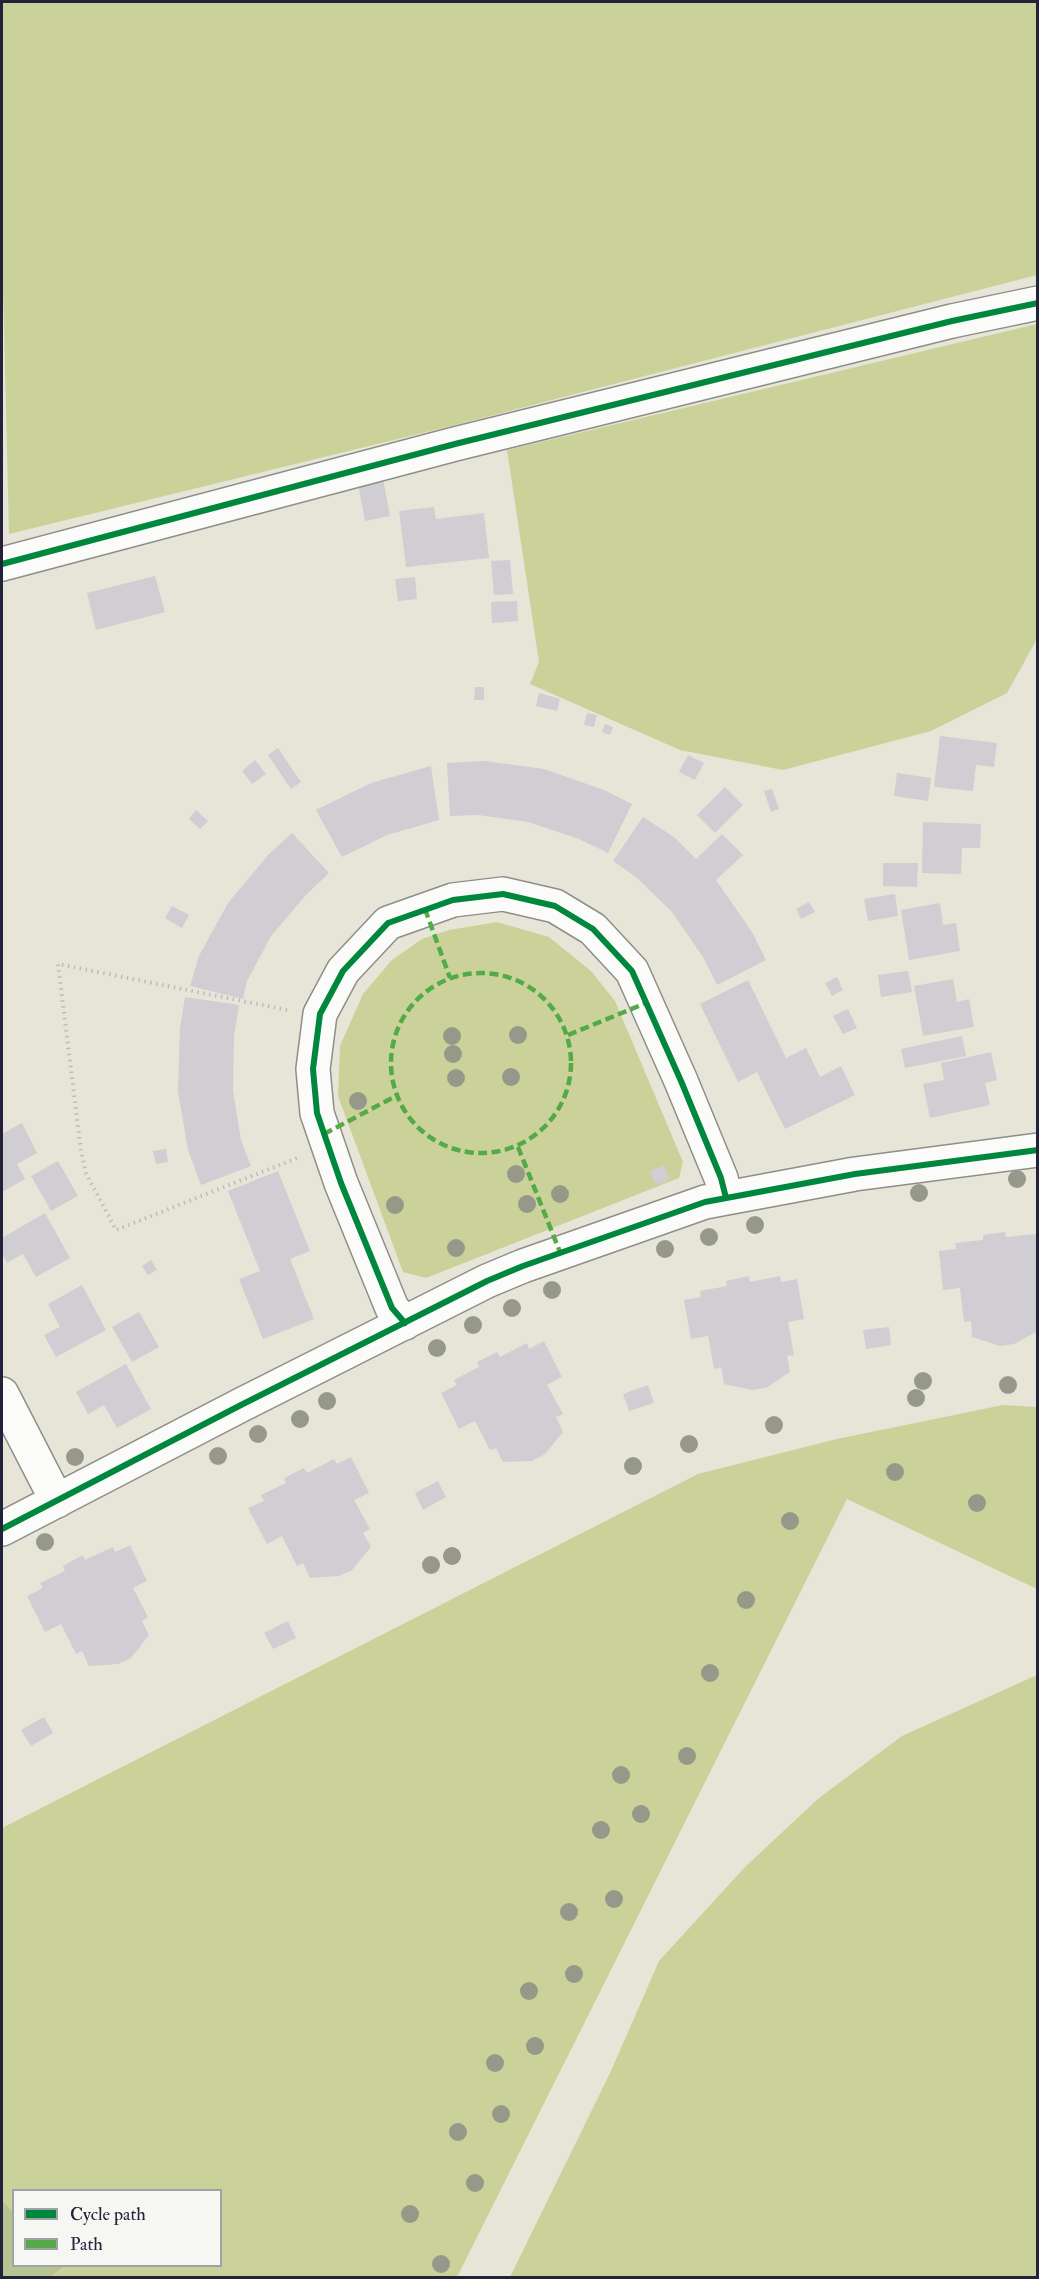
<!DOCTYPE html>
<style>
body{margin:0}
#map{position:relative;width:1039px;height:2279px;overflow:hidden;background:#e7e5d7;font-family:"IM FELL Double Pica",serif}
canvas{display:block}
.frame{position:absolute;inset:0;border:3px solid #22223b;pointer-events:none}
.legend{position:absolute;left:12px;top:2189px;width:210px;height:78px;box-sizing:border-box;background:#f6f6f2;border:2px solid #a1a1a9;margin:0;padding:8px 10px;list-style:none;font-size:18px;color:#22223b}
.legend li{display:flex;align-items:center;gap:12px;height:30px}
.legend b{width:30px;border:2px solid #a1a1a9}
</style>
<div id="map">
<canvas width="1039" height="2279"></canvas>
<div class="frame"></div>
<ul class="legend">
<li><b style="height:8px;background:#00873e"></b>Cycle path</li>
<li><b style="height:8px;background:#53aa46"></b>Path</li>
</ul>
</div>
<script>
const g = document.querySelector('canvas').getContext('2d');
g.lineJoin = 'round';
function fillPath(path, color) {
  g.fillStyle = color;
  g.fill(path, 'evenodd');
}
function toPath(rows) {
  const path = new Path2D();
  for (const r of rows) {
    if (r.length === 3) {
      path.moveTo(r[0] + r[2], r[1]);
      path.arc(r[0], r[1], r[2], 0, 2 * Math.PI);
      continue;
    }
    path.moveTo(r[0], r[1]);
    for (let i = 2; i < r.length; i += 2) path.lineTo(r[i], r[i + 1]);
  }
  return path;
}
function strokePath(path, color, width, dash) {
  g.strokeStyle = color;
  g.lineWidth = width;
  g.lineCap = dash ? 'butt' : 'round';
  g.setLineDash(dash || []);
  g.stroke(path);
}
fillPath(toPath([
 [2,2,1037,2,1037,275,451,426,9,534,2,244],
 [1037,324,1037,639,1007,693,931,731,783,770,680,750,530,684,539,662,507,450],
 [497,922,549,937,591,971,615,1001,683,1162,679,1178,426,1278,403,1272,338,1096,340,1046,363,994,392,960,422,939,449,930],
 [1003,1405,1037,1407,1037,1589,847,1499,457,2277,2,2278,2,1828,698,1474,837,1439],
 [14,2190,220,2190,220,2266,14,2266],
 [1037,1675,1037,2277,510,2277,611,2071,659,1961,745,1867,819,1798,902,1736]
]), '#cad299');
fillPath(toPath([
 [2,2201,13,2212,14,2266,64,2266,50,2277,2,2277]
]), '#b6c493');
fillPath(toPath([
 [383,479,390,516,365,521,358,484],
 [434,507,436,519,484,513,489,558,406,567,399,511],
 [510,560,513,594,494,595,491,561],
 [155,576,165,612,96,630,87,593],
 [415,577,417,599,398,601,395,579],
 [517,601,518,621,492,623,491,602],
 [475,687,484,687,484,700,474,700],
 [539,693,560,699,557,711,536,706],
 [587,713,597,715,594,727,584,725],
 [605,724,613,727,610,735,602,732],
 [940,736,997,743,994,767,976,765,973,791,934,787],
 [278,748,301,782,291,789,268,755],
 [688,755,704,763,695,780,679,772],
 [255,760,266,774,252,784,242,771],
 [484,761,544,769,604,790,632,804,608,853,579,839,528,822,478,815,450,816,447,763],
 [431,766,439,820,387,835,342,857,316,810,371,783],
 [897,773,931,778,928,801,894,796],
 [725,787,743,805,715,833,697,815],
 [772,789,779,809,771,812,764,791],
 [196,810,208,821,200,829,189,819],
 [643,817,674,837,696,859,722,834,743,855,716,880,752,932,766,960,717,985,703,957,672,912,636,877,613,861],
 [923,822,981,824,980,848,962,848,961,874,922,873],
 [292,833,329,873,306,895,271,936,247,981,243,999,190,986,199,956,228,903,269,854],
 [883,863,918,863,917,887,883,886],
 [895,894,898,916,868,921,864,899],
 [809,902,815,912,801,919,796,909],
 [940,903,943,925,956,923,960,951,909,960,901,910],
 [172,906,189,915,182,928,165,918],
 [908,971,912,992,881,997,878,975],
 [837,977,843,990,832,996,825,983],
 [953,979,957,1002,969,999,974,1027,923,1036,914,986],
 [748,980,786,1058,806,1048,820,1077,841,1066,855,1095,785,1129,757,1072,738,1082,700,1004],
 [185,997,239,1005,234,1036,233,1091,241,1140,251,1166,201,1185,188,1150,178,1091,180,1028],
 [848,1009,857,1028,843,1034,833,1016],
 [962,1036,966,1056,905,1068,901,1049],
 [991,1052,997,1080,985,1083,990,1105,930,1118,923,1084,944,1080,941,1063],
 [22,1123,37,1153,17,1164,25,1179,2,1192,2,1134],
 [166,1149,168,1162,156,1164,153,1151],
 [58,1161,78,1196,51,1211,31,1176],
 [664,1165,670,1180,656,1185,650,1171],
 [278,1171,310,1251,290,1259,314,1319,263,1339,239,1279,260,1271,228,1191],
 [45,1213,70,1258,36,1277,23,1254,7,1263,2,1253,2,1238],
 [1005,1232,1006,1237,1036,1234,1038,1331,1014,1344,1000,1346,972,1337,971,1321,964,1322,960,1288,943,1290,939,1251,956,1249,955,1243,983,1240,983,1235],
 [151,1260,157,1270,148,1275,142,1266],
 [749,1276,750,1282,780,1276,781,1282,797,1279,804,1319,788,1322,794,1355,787,1356,790,1372,766,1388,752,1390,724,1384,721,1367,714,1369,708,1336,691,1339,684,1300,701,1297,700,1291,727,1286,726,1281],
 [82,1285,106,1330,56,1357,44,1335,60,1327,48,1304],
 [139,1312,159,1347,132,1362,112,1327],
 [889,1327,891,1345,866,1349,863,1330],
 [544,1341,562,1377,547,1385,563,1414,556,1417,563,1432,545,1454,532,1461,503,1462,496,1448,490,1450,475,1421,459,1429,441,1393,457,1385,454,1380,479,1367,477,1362,497,1352,500,1357,527,1343,529,1349],
 [126,1364,151,1409,117,1428,104,1405,88,1414,76,1392],
 [648,1385,654,1403,629,1411,623,1394],
 [351,1457,369,1493,354,1500,370,1529,363,1533,371,1547,352,1570,339,1576,310,1578,303,1563,297,1566,282,1536,267,1544,248,1508,264,1501,261,1495,286,1483,284,1478,304,1468,307,1473,334,1459,337,1464],
 [438,1481,446,1497,423,1510,415,1493],
 [130,1545,147,1581,133,1588,148,1617,142,1621,149,1635,131,1658,118,1664,89,1666,82,1651,76,1654,61,1624,45,1632,27,1596,43,1588,40,1583,65,1571,63,1566,83,1555,85,1560,113,1547,115,1552],
 [288,1621,296,1638,273,1649,264,1633],
 [44,1717,53,1733,31,1746,21,1730]
]), '#d0cdd3');
const minor = toPath([
 [2,564,455,444,952,321,1038,303],
 [405,1323,392,1308,341,1183,317,1113,313,1069,320,1014,343,971,388,923,453,900,503,894,555,906,593,929,632,971,681,1081,721,1178,726,1198],
 [2,1394,57,1501],
 [2,1529,241,1405,487,1281,523,1266,705,1202,855,1174,1038,1150]
]);
strokePath(minor, '#8e8e8b', 36);
strokePath(toPath([
 [287,1010,58,964,81,1151,86,1173,116,1230,297,1158]
]), '#bcbcbd', 4, [1.5, 4.5]);
strokePath(minor, '#fbfbf9', 33);
strokePath(toPath([
 [425,909,450,978],
 [481,1063,90],
 [568,1035,646,1003],
 [324,1134,396,1096],
 [518,1147,560,1252]
]), '#53aa46', 4.5, [9, 4.5]);
strokePath(toPath([
 [2,564,455,444,952,321,1038,303],
 [405,1323,392,1308,341,1183,317,1113,313,1069,320,1014,343,971,388,923,453,900,503,894,555,906,593,929,632,971,681,1081,721,1178,726,1198],
 [2,1529,241,1405,487,1281,523,1266,705,1202,855,1174,1038,1150]
]), '#00873e', 6);
g.fillStyle = '#969989';
for (const [x, y] of [
 [518,1035],
 [452,1036],
 [453,1054],
 [511,1077],
 [456,1078],
 [358,1101],
 [516,1174],
 [1017,1179],
 [919,1193],
 [560,1194],
 [527,1204],
 [395,1205],
 [755,1225],
 [709,1237],
 [456,1248],
 [665,1249],
 [552,1290],
 [512,1308],
 [473,1325],
 [437,1348],
 [923,1381],
 [1008,1385],
 [916,1398],
 [327,1401],
 [300,1419],
 [774,1425],
 [258,1434],
 [689,1444],
 [218,1456],
 [75,1457],
 [633,1466],
 [895,1472],
 [977,1503],
 [790,1521],
 [45,1542],
 [452,1556],
 [431,1565],
 [746,1600],
 [710,1673],
 [687,1756],
 [621,1775],
 [641,1814],
 [601,1830],
 [614,1899],
 [569,1912],
 [574,1974],
 [529,1991],
 [535,2046],
 [495,2063],
 [501,2114],
 [458,2132],
 [475,2183],
 [410,2214],
 [441,2264]
]) {
  g.beginPath();
  g.arc(x, y, 9, 0, 2 * Math.PI);
  g.fill();
}
</script>
